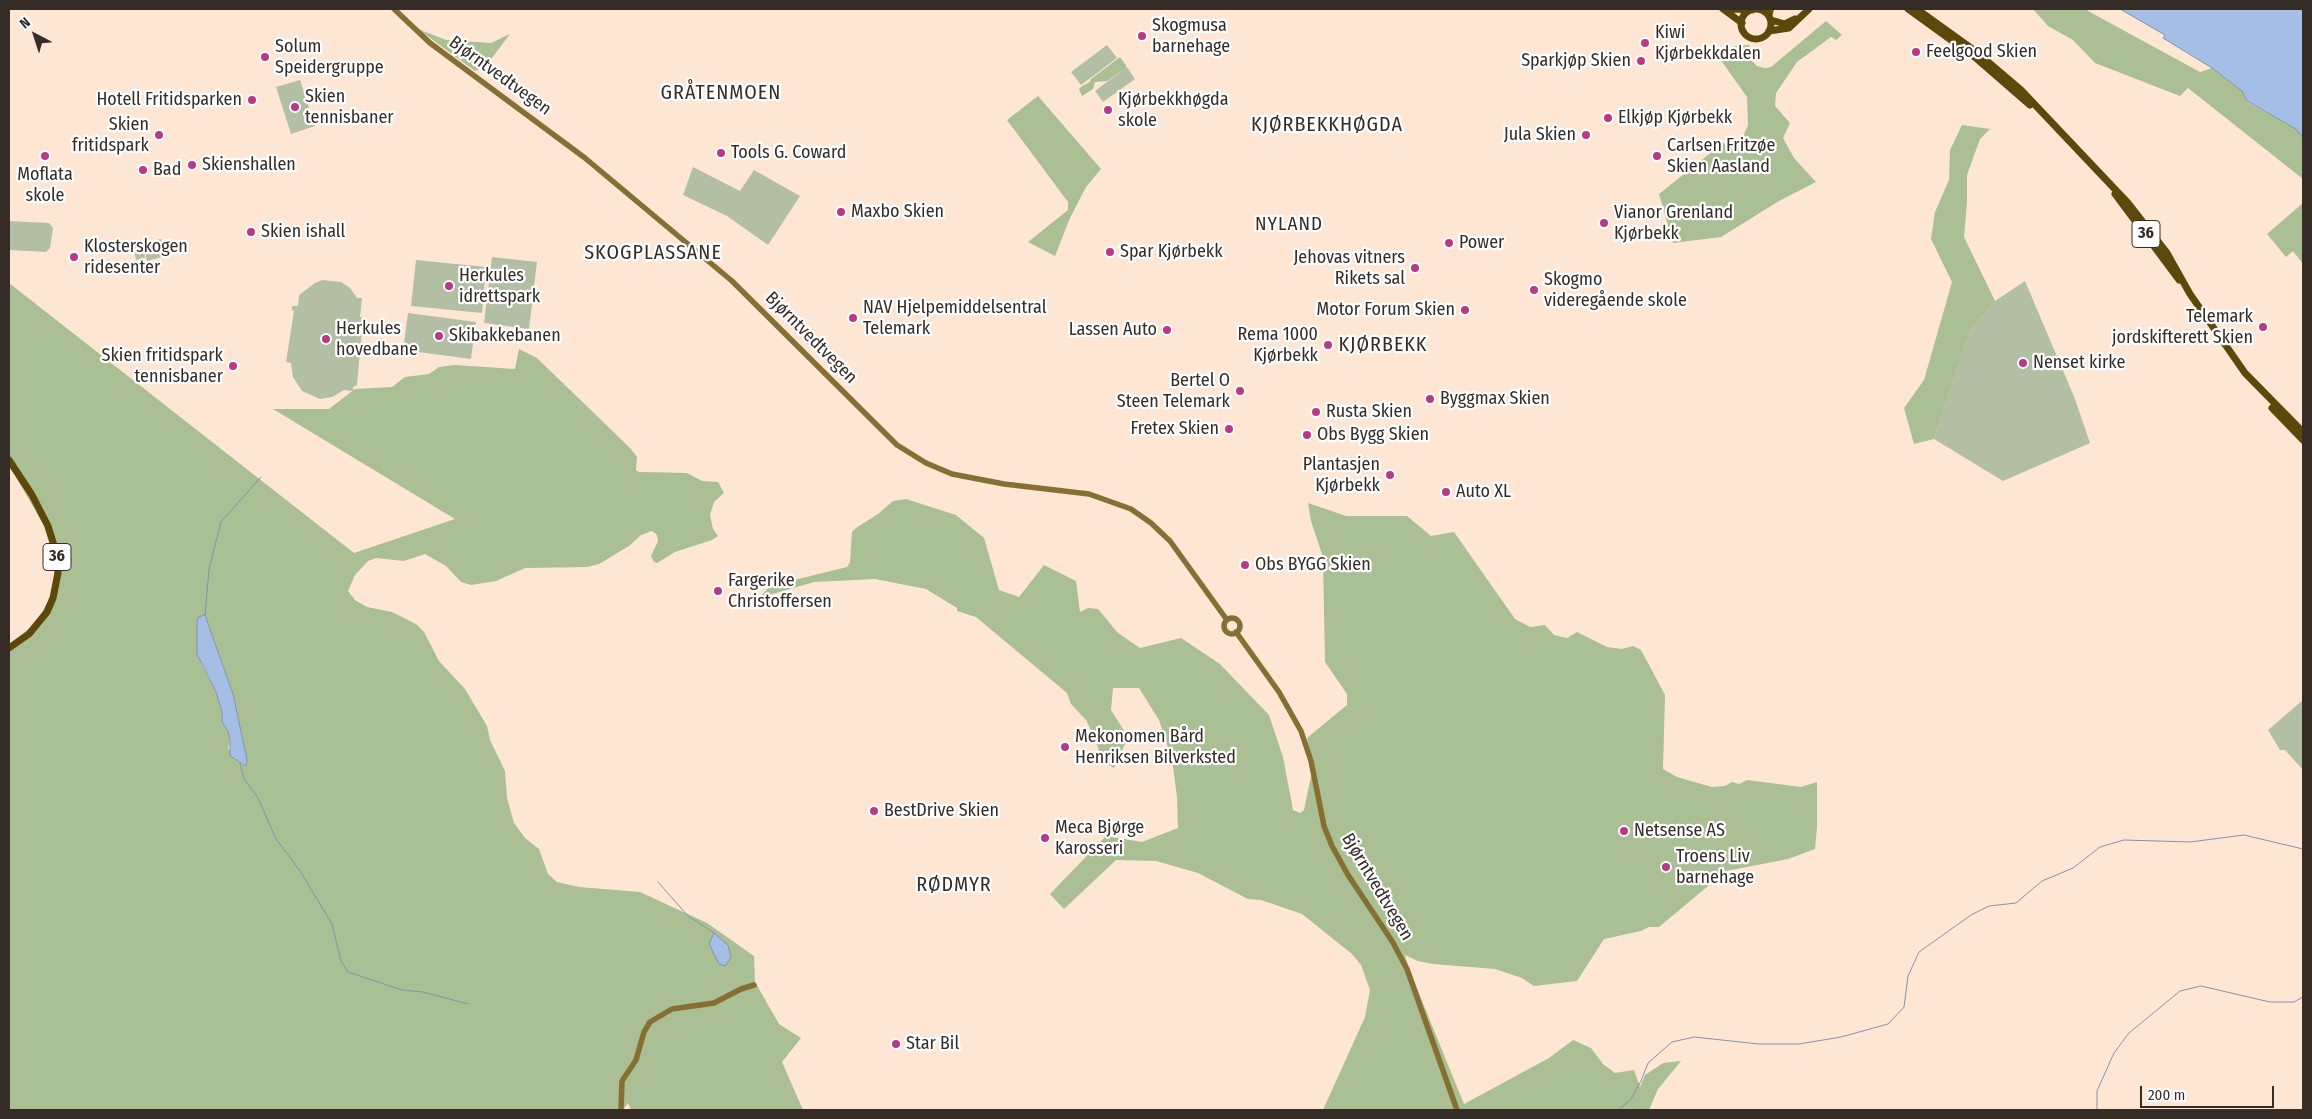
<!DOCTYPE html>
<meta charset="utf-8">
<style>
body{margin:0}
#map{position:relative;width:2312px;height:1119px;overflow:hidden;background:#fde6d4;font-family:"Fira Sans Condensed",sans-serif}
canvas{display:block}
.frame{position:absolute;inset:0;border:10px solid #352c26;pointer-events:none}
.north{position:absolute;left:10px;top:10px;width:50px;height:50px;-webkit-text-stroke:4px #fff;paint-order:stroke;rotate:320deg;font-size:14px;font-weight:700;line-height:20px;text-align:center;color:#352c26}
.north::after{content:'';display:block;margin:auto;width:18px;height:22px;background:#352c26;clip-path:polygon(50% 0,100% 100%,50% 72%,0 100%)}
.scale{position:absolute;left:2140px;top:1086px;width:134px;height:22px;box-sizing:border-box;border:2px solid #352c26;border-top:0;padding-left:6px;font-size:15px;line-height:18px;white-space:nowrap;color:#352c26;-webkit-text-stroke:4px #fff;paint-order:stroke}
</style>
<div id="map">
<canvas width="2312" height="1119"></canvas>
<div class="frame"></div>
<div class="north">N</div>
<div class="scale">200 m</div>
</div>
<script>
const g = document.querySelector('canvas').getContext('2d');
g.lineJoin = 'round';
function fillPath(path, color) {
  g.fillStyle = color;
  g.fill(path, 'evenodd');
}
function toPath(rows) {
  const path = new Path2D();
  for (const r of rows) {
    if (r.length === 3) {
      path.moveTo(r[0] + r[2], r[1]);
      path.arc(r[0], r[1], r[2], 0, 2 * Math.PI);
      continue;
    }
    path.moveTo(r[0], r[1]);
    for (let i = 2; i < r.length; i += 2) path.lineTo(r[i], r[i + 1]);
  }
  return path;
}
function strokePath(path, color, width, dash) {
  g.strokeStyle = color;
  g.lineWidth = width;
  g.lineCap = dash ? 'butt' : 'round';
  g.setLineDash(dash || []);
  g.stroke(path);
}
function drawText(font, color, halo, rows, align = 'center') {
  g.font = font + ' "Fira Sans Condensed",sans-serif';
  g.lineWidth = 4.5;
  g.setLineDash([]);
  g.textBaseline = 'middle';
  g.strokeStyle = halo;
  g.fillStyle = color;
  for (const [text, x, y, turn = 0] of rows) {
    g.save();
    g.translate(x, y);
    g.rotate((+turn || 0) * Math.PI / 180);
    g.textAlign = isNaN(turn) ? turn : align;
    if (halo) g.strokeText(text, 0, 0);
    g.fillText(text, 0, 0);
    g.restore();
  }
}
fillPath(toPath([
 [1107,45,1117,58,1081,85,1071,72],
 [1127,67,1135,79,1103,102,1095,91],
 [300,80,315,126,291,134,276,87],
 [693,167,740,191,754,170,800,196,768,245,727,216,683,195],
 [9,221,49,223,53,228,50,248,46,252,9,250],
 [161,239,165,256,147,261,144,248,145,258,136,260,133,245],
 [492,257,537,262,529,329,484,323],
 [416,260,486,267,482,313,411,306],
 [322,280,341,282,350,288,357,298,362,298,360,317,363,318,357,385,353,387,353,391,344,390,332,397,320,399,302,391,293,377,291,363,286,362,294,311,292,310,292,306,298,306,299,295,315,283],
 [2025,281,2075,399,2090,443,2003,481,1934,439,1970,332,1995,301],
 [408,313,476,322,471,359,403,350],
 [2303,700,2303,770,2285,750,2280,750,2268,730]
]), '#b2bfa4');
fillPath(toPath([
 [2033,9,2088,9,2088,11,2200,72,2212,68,2242,91,2247,102,2296,129,2303,138,2303,179,2188,88,2180,96,2095,63,2073,40,2048,26],
 [1826,21,1842,35,1836,40,1831,37,1797,62,1776,93,1775,106,1790,123,1783,138,1794,158,1816,182,1779,201,1721,237,1673,243,1659,194,1723,143,1737,151,1748,125,1747,97,1720,59,1735,46,1749,45,1752,61,1757,66,1765,68,1771,67],
 [418,29,446,40,491,43,510,34,485,67,475,71],
 [1120,57,1126,65,1126,68,1107,81,1095,82,1093,89,1082,96,1079,89,1082,86,1090,82,1091,79],
 [1038,96,1101,169,1086,187,1070,218,1055,256,1028,242,1068,210,1068,202,1007,120],
 [1962,125,1990,129,1980,139,1967,175,1967,202,1964,237,1995,301,1970,332,1934,439,1914,444,1904,408,1924,380,1952,282,1931,239,1935,212,1949,180,1950,150],
 [2303,203,2303,264,2293,251,2286,257,2267,234],
 [9,283,354,553,455,519,273,409,329,409,355,389,392,387,405,377,429,374,439,367,455,365,515,369,519,349,537,358,630,448,637,457,636,470,639,472,687,473,702,481,718,482,724,493,714,502,710,515,713,529,718,536,712,540,675,552,657,563,654,562,651,556,658,541,657,535,652,531,641,535,629,546,599,564,587,567,525,568,496,581,471,585,461,582,446,566,425,554,404,561,376,558,368,561,355,575,348,591,355,600,367,607,392,612,416,624,424,632,439,661,465,689,487,726,490,740,505,771,507,798,514,823,525,838,539,849,548,874,557,882,579,887,640,892,707,923,754,956,755,982,779,1024,801,1038,782,1062,803,1110,631,1110,628,1103,623,1110,9,1110,9,644,31,627,40,616,51,595,55,570,53,555,43,524,9,465],
 [205,615,233,694,247,760,246,766,240,763,228,748,230,741,228,731,222,722,222,712,216,692,201,664,198,617],
 [906,499,956,515,984,538,999,590,1019,597,1044,565,1076,581,1080,612,1088,608,1098,609,1118,633,1140,648,1181,638,1220,664,1269,715,1283,757,1293,810,1300,813,1304,810,1313,767,1307,738,1347,705,1347,694,1325,662,1323,557,1311,521,1308,503,1346,516,1407,516,1431,536,1454,532,1515,619,1530,627,1545,625,1554,635,1567,638,1577,632,1607,647,1622,649,1633,646,1641,650,1665,695,1663,769,1677,777,1712,787,1725,786,1732,782,1739,784,1747,780,1801,787,1817,782,1817,827,1815,849,1788,859,1726,871,1659,927,1649,927,1641,931,1604,939,1577,981,1534,986,1522,978,1495,969,1433,964,1418,961,1405,955,1409,969,1464,1104,1549,1058,1573,1040,1591,1048,1603,1064,1615,1073,1634,1070,1640,1087,1645,1075,1663,1063,1681,1061,1658,1089,1649,1110,1323,1110,1365,1017,1370,990,1361,965,1352,954,1302,914,1261,900,1248,899,1198,873,1156,861,1116,860,1064,909,1050,894,1106,836,1142,842,1178,828,1177,797,1172,759,1159,720,1139,688,1113,688,1111,710,1128,737,1114,768,1103,761,1092,732,1086,720,1071,704,1067,693,976,617,957,611,957,608,926,589,875,579,814,582,759,598,770,586,847,567,850,562,852,532,856,528,878,514,893,501]
]), '#aabf93');
const water = toPath([
 [2120,9,2303,9,2303,138,2296,129,2247,101,2242,91,2212,68,2163,38,2165,35,2120,9],
 [205,615,233,694,247,760,246,766,230,756,230,741,228,731,222,722,222,712,216,692,197,654,197,622,198,617,205,615],
 [714,933,728,945,731,957,725,966,719,964,709,944,714,933]
]);
fillPath(water, '#a4bee6');
strokePath(water, '#8392ac', 1);
strokePath(toPath([
 [205,615,209,569,221,522,261,477],
 [240,763,244,779,258,798,276,839,300,871,332,924,341,961,348,972,402,990,423,992,468,1004],
 [658,882,688,916,714,933],
 [1618,1110,1631,1099,1641,1081,1648,1063,1672,1042,1694,1037,1759,1044,1799,1044,1841,1037,1888,1024,1904,1007,1908,976,1919,952,1971,915,1989,906,2016,903,2042,881,2073,868,2100,847,2124,840,2190,842,2244,835,2303,849],
 [2097,1110,2097,1091,2114,1053,2129,1033,2180,991,2201,986,2270,1002,2294,1002,2303,997]
]), '#8392ac', 1);
strokePath(toPath([
 [394,9,430,43,585,158,732,281,897,445,926,463,952,474,1004,484,1089,494,1131,509,1151,523,1170,541,1227,620],
 [1232,626,8],
 [1236,632,1279,692,1301,731,1311,761,1324,826,1332,846,1348,875,1392,941,1407,969,1457,1110],
 [621,1110,622,1081,636,1060,644,1032,650,1022,672,1009,714,1003,741,989,754,985]
]), '#856f33', 5.5);
strokePath(toPath([
 [1769,17,1771,9]
]), '#695412', 6);
strokePath(toPath([
 [1723,9,1742,23],
 [1732,9,1752,10],
 [1908,9,1977,59,2030,105],
 [1917,9,1974,50,2021,90,2128,203,2167,253,2190,294,2245,373,2303,432],
 [1756,24,15],
 [1771,20,1785,24,1795,19],
 [1769,31,1789,28,1809,9],
 [2115,194,2179,280],
 [2272,408,2303,440],
 [9,460,32,495,48,526,57,555,58,573,53,598,47,612,29,634,9,648]
]), '#5c480a', 7);
for (const [x, y, r, color] of [
 [1142,36,5,"#b83985"],
 [1645,43,5,"#b83985"],
 [1916,52,5,"#b83985"],
 [265,57,5,"#b83985"],
 [1641,61,5,"#b83985"],
 [252,100,5,"#b83985"],
 [295,107,5,"#b83985"],
 [1108,110,5,"#b83985"],
 [1608,118,5,"#b83985"],
 [159,135,5,"#b83985"],
 [1586,135,5,"#b83985"],
 [721,153,5,"#b83985"],
 [45,156,5,"#b83985"],
 [1657,156,5,"#b83985"],
 [192,165,5,"#b83985"],
 [143,170,5,"#b83985"],
 [841,212,5,"#b83985"],
 [1604,223,5,"#b83985"],
 [251,232,5,"#b83985"],
 [1449,243,5,"#b83985"],
 [1110,252,5,"#b83985"],
 [74,257,5,"#b83985"],
 [1415,268,5,"#b83985"],
 [449,286,5,"#b83985"],
 [1534,290,5,"#b83985"],
 [1465,310,5,"#b83985"],
 [853,318,5,"#b83985"],
 [2263,327,5,"#b83985"],
 [1167,330,5,"#b83985"],
 [439,336,5,"#b83985"],
 [326,339,5,"#b83985"],
 [1328,345,5,"#b83985"],
 [2023,363,5,"#b83985"],
 [233,366,5,"#b83985"],
 [1240,391,5,"#b83985"],
 [1430,399,5,"#b83985"],
 [1316,412,5,"#b83985"],
 [1229,429,5,"#b83985"],
 [1307,435,5,"#b83985"],
 [1390,475,5,"#b83985"],
 [1446,492,5,"#b83985"],
 [1245,565,5,"#b83985"],
 [718,591,5,"#b83985"],
 [1065,747,5,"#b83985"],
 [874,811,5,"#b83985"],
 [1624,831,5,"#b83985"],
 [1045,838,5,"#b83985"],
 [1666,867,5,"#b83985"],
 [896,1044,5,"#b83985"]
]) {
  const dot = new Path2D();
  dot.arc(x, y, r, 0, 2 * Math.PI);
  g.fillStyle = color;
  g.fill(dot);
  strokePath(dot, '#fff', 2);
}
for (const [x, y, w] of [
 [2146,234,28],
 [57,557,28]
]) {
  const box = new Path2D();
  box.roundRect(x - w / 2, y - 13.5, w, 27, 4);
  g.fillStyle = '#fff';
  g.fill(box);
  strokePath(box, '#352c26', 1);
}
drawText('bold 16px', '#352c26', null, [
 ["36",2146,234],
 ["36",57,557]
]);
drawText('18px', '#352c26', '#fff', [
 ["Skogmusa",1152,26],
 ["barnehage",1152,47],
 ["Kiwi",1655,33],
 ["Kjørbekkdalen",1655,54],
 ["Solum",275,47],
 ["Speidergruppe",275,68],
 ["Feelgood Skien",1926,52],
 ["Sparkjøp Skien",1631,61,"right"],
 ["Skien",305,97],
 ["tennisbaner",305,118],
 ["Hotell Fritidsparken",242,100,"right"],
 ["Kjørbekkhøgda",1118,100],
 ["skole",1118,121],
 ["Elkjøp Kjørbekk",1618,118],
 ["Skien",149,125,"right"],
 ["fritidspark",149,146,"right"],
 ["Jula Skien",1576,135,"right"],
 ["Carlsen Fritzøe",1667,146],
 ["Skien Aasland",1667,167],
 ["Tools G. Coward",731,153],
 ["Skienshallen",202,165],
 ["Bad",153,170],
 ["Moflata",45,175,"center"],
 ["skole",45,196,"center"],
 ["Maxbo Skien",851,212],
 ["Vianor Grenland",1614,213],
 ["Kjørbekk",1614,234],
 ["Skien ishall",261,232],
 ["Power",1459,243],
 ["Klosterskogen",84,247],
 ["ridesenter",84,268],
 ["Spar Kjørbekk",1120,252],
 ["Jehovas vitners",1405,258,"right"],
 ["Rikets sal",1405,279,"right"],
 ["Herkules",459,276],
 ["idrettspark",459,297],
 ["Skogmo",1544,280],
 ["videregående skole",1544,301],
 ["NAV Hjelpemiddelsentral",863,308],
 ["Telemark",863,329],
 ["Motor Forum Skien",1455,310,"right"],
 ["Telemark",2253,317,"right"],
 ["jordskifterett Skien",2253,338,"right"],
 ["Herkules",336,329],
 ["hovedbane",336,350],
 ["Lassen Auto",1157,330,"right"],
 ["Rema 1000",1318,335,"right"],
 ["Kjørbekk",1318,356,"right"],
 ["Skibakkebanen",449,336],
 ["Skien fritidspark",223,356,"right"],
 ["tennisbaner",223,377,"right"],
 ["Nenset kirke",2033,363],
 ["Bertel O",1230,381,"right"],
 ["Steen Telemark",1230,402,"right"],
 ["Byggmax Skien",1440,399],
 ["Rusta Skien",1326,412],
 ["Fretex Skien",1219,429,"right"],
 ["Obs Bygg Skien",1317,435],
 ["Plantasjen",1380,465,"right"],
 ["Kjørbekk",1380,486,"right"],
 ["Auto XL",1456,492],
 ["Obs BYGG Skien",1255,565],
 ["Fargerike",728,581],
 ["Christoffersen",728,602],
 ["Mekonomen Bård",1075,737],
 ["Henriksen Bilverksted",1075,758],
 ["BestDrive Skien",884,811],
 ["Meca Bjørge",1055,828],
 ["Karosseri",1055,849],
 ["Netsense AS",1634,831],
 ["Troens Liv",1676,857],
 ["barnehage",1676,878],
 ["Star Bil",906,1044]
], 'left');
drawText('18px', '#352c26', '#fff', [
 ["Bjørntvedtvegen",500,76,36],
 ["Bjørntvedtvegen",811,338,45],
 ["Bjørntvedtvegen",1377,887,59]
]);
g.letterSpacing = '1px';
drawText('19px', '#352c26', '#fff', [
 ["NYLAND",1289,225]
]);
g.letterSpacing = '0px';
g.letterSpacing = '1px';
drawText('20px', '#352c26', '#fff', [
 ["GRÅTENMOEN",721,93],
 ["KJØRBEKKHØGDA",1327,125],
 ["SKOGPLASSANE",653,253],
 ["KJØRBEKK",1383,345],
 ["RØDMYR",954,885]
]);
g.letterSpacing = '0px';
</script>
